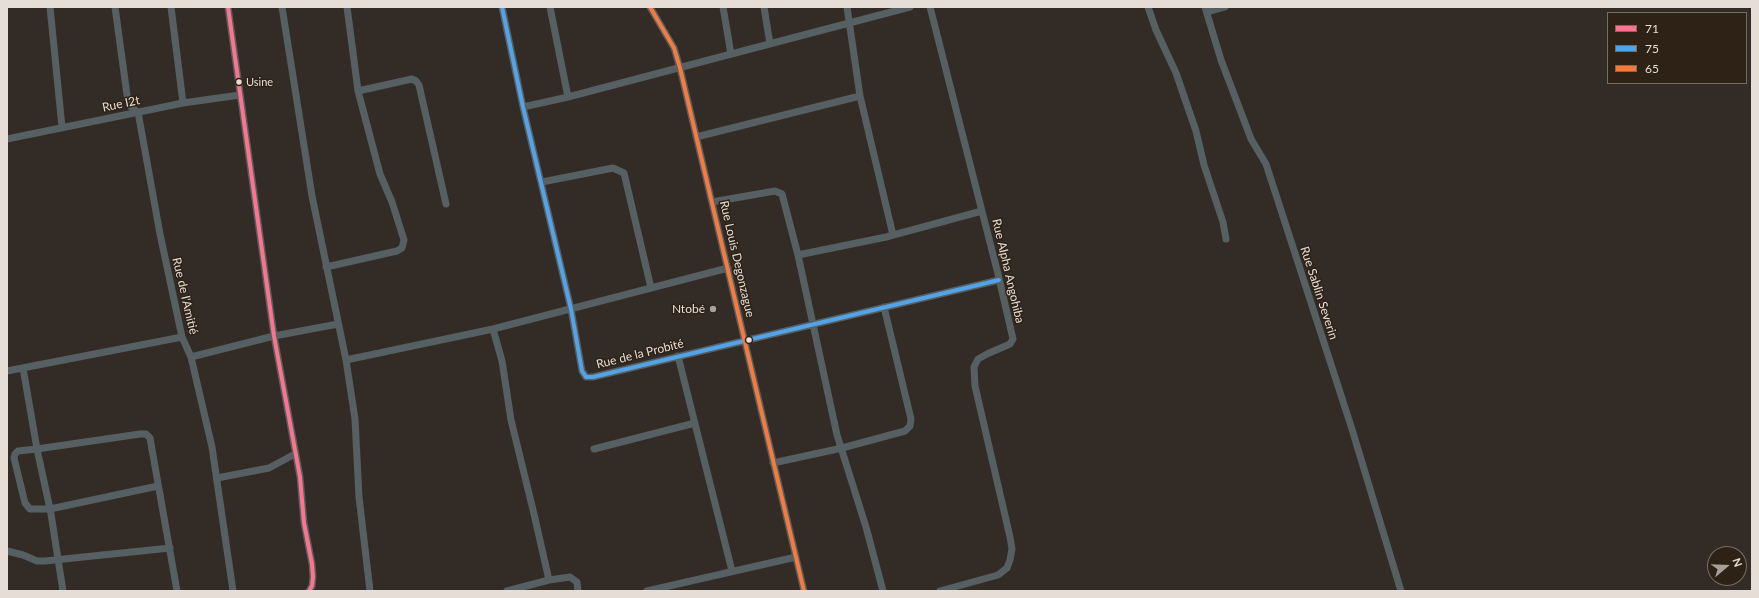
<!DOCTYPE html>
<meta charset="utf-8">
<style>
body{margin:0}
#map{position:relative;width:1759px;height:598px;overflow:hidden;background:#332c26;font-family:Lato,sans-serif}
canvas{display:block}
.frame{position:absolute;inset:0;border:8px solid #e5ddd6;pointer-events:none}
.legend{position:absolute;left:1607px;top:12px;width:140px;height:72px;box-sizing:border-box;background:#2e2217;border:1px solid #776d63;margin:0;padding:5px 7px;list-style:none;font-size:12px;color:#e5ddd6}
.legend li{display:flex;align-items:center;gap:8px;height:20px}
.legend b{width:20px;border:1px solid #776d63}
.north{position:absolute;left:1707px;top:546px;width:40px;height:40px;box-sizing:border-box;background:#2e2217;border:1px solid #776d63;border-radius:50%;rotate:71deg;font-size:11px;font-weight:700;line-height:16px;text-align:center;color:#e5ddd6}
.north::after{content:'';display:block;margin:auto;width:14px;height:18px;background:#a79f98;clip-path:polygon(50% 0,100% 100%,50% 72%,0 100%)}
</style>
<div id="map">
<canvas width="1759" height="598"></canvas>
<div class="frame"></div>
<ul class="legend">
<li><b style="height:5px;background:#fc738d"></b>71</li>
<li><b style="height:5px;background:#53a3e8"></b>75</li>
<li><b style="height:5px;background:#f6793e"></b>65</li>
</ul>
<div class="north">N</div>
</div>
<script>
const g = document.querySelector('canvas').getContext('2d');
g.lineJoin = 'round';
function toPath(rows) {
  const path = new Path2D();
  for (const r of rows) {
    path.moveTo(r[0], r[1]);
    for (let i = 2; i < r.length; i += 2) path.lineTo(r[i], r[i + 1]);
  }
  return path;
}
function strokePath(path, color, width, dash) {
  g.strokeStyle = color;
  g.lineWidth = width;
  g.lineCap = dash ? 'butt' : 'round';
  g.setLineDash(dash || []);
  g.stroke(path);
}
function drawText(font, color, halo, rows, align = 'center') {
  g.font = font + ' Lato,sans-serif';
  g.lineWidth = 3;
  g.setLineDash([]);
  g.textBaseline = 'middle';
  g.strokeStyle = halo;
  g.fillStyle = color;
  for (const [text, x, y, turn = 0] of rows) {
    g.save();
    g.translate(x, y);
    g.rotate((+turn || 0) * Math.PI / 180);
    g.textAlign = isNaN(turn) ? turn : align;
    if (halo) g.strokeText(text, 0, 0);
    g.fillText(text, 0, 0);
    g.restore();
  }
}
strokePath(toPath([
 [50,7,62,127],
 [115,7,127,95,131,107,138,112,160,234,182,337,191,357,212,447,233,591],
 [171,7,183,103],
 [228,7,274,336,300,477,304,523,312,564,313,577,312,586,309,591],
 [282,7,312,196,346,360,355,419,359,497,370,591],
 [502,7,523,107,571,309,582,371,586,377,593,377,999,280],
 [650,7,674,48,680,68,804,591],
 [723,7,731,54],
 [764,7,770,44],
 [847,7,860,96,893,235],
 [930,7,998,274,1013,339,1010,344,987,354,978,359,974,367,975,386,1010,537,1012,549,1010,560,1007,568,998,575,940,591],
 [1148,7,1156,30,1176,73,1196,131,1204,165,1223,222,1226,239],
 [1205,7,1221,60,1242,115,1251,139,1266,164,1351,426,1401,591],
 [1207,12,1225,7],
 [358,91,412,79,416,81,419,85,446,204],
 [568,97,910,7],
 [523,107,568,97,550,7],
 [696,137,860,96],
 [7,139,183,103,240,95],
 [542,182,613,168,624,173,651,288],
 [712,202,775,191,782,194,798,255,837,435,866,527,883,591],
 [798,255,886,237,982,211],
 [326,267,397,251,402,248,404,240,392,202,380,174,358,91,347,7],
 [493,329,502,361,511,420,534,514,549,580],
 [678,356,732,571],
 [191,357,274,336,338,324],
 [346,360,493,329,728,268],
 [23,368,37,449,140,434,146,434,150,438,177,591],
 [7,371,182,337],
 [594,449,695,423],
 [773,463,842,448,905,431,910,426,911,419,884,307],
 [217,478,269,468,295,454],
 [7,551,23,555,37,561,45,561,170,548],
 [63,591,51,514,50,509,37,449,18,451,15,454,14,458,25,503,30,509,50,509,158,486],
 [507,591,549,580,570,577,577,582,578,591],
 [647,591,796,557]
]), '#566062', 7);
strokePath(toPath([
 [228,7,274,336,300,477,304,523,312,564,313,577,312,586,309,591]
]), '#fc738d', 4);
strokePath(toPath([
 [502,7,523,107,571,309,582,371,586,377,593,377,999,280]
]), '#53a3e8', 4);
strokePath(toPath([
 [650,7,674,48,680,68,804,591]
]), '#f6793e', 4);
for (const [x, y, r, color] of [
 [239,82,3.5,"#e5ddd6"],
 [713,309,4,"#a79f98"],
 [749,340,3.5,"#e5ddd6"]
]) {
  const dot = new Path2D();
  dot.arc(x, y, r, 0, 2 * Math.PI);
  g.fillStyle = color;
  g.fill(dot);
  strokePath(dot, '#2e2217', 1.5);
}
drawText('11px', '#e5ddd6', '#2e2217', [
 ["Usine",246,82]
], 'left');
drawText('12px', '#e5ddd6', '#2e2217', [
 ["Rue I2t",121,104,-12],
 ["Rue Louis Degonzague",737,259,77],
 ["Rue Alpha Angohiba",1008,271,77],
 ["Rue Sablin Severin",1319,293,72],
 ["Rue de l'Amitié",185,296,77],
 ["Rue de la Probité",640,354,-14]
]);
drawText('12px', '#e5ddd6', '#2e2217', [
 ["Ntobé",705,309]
], 'right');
</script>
